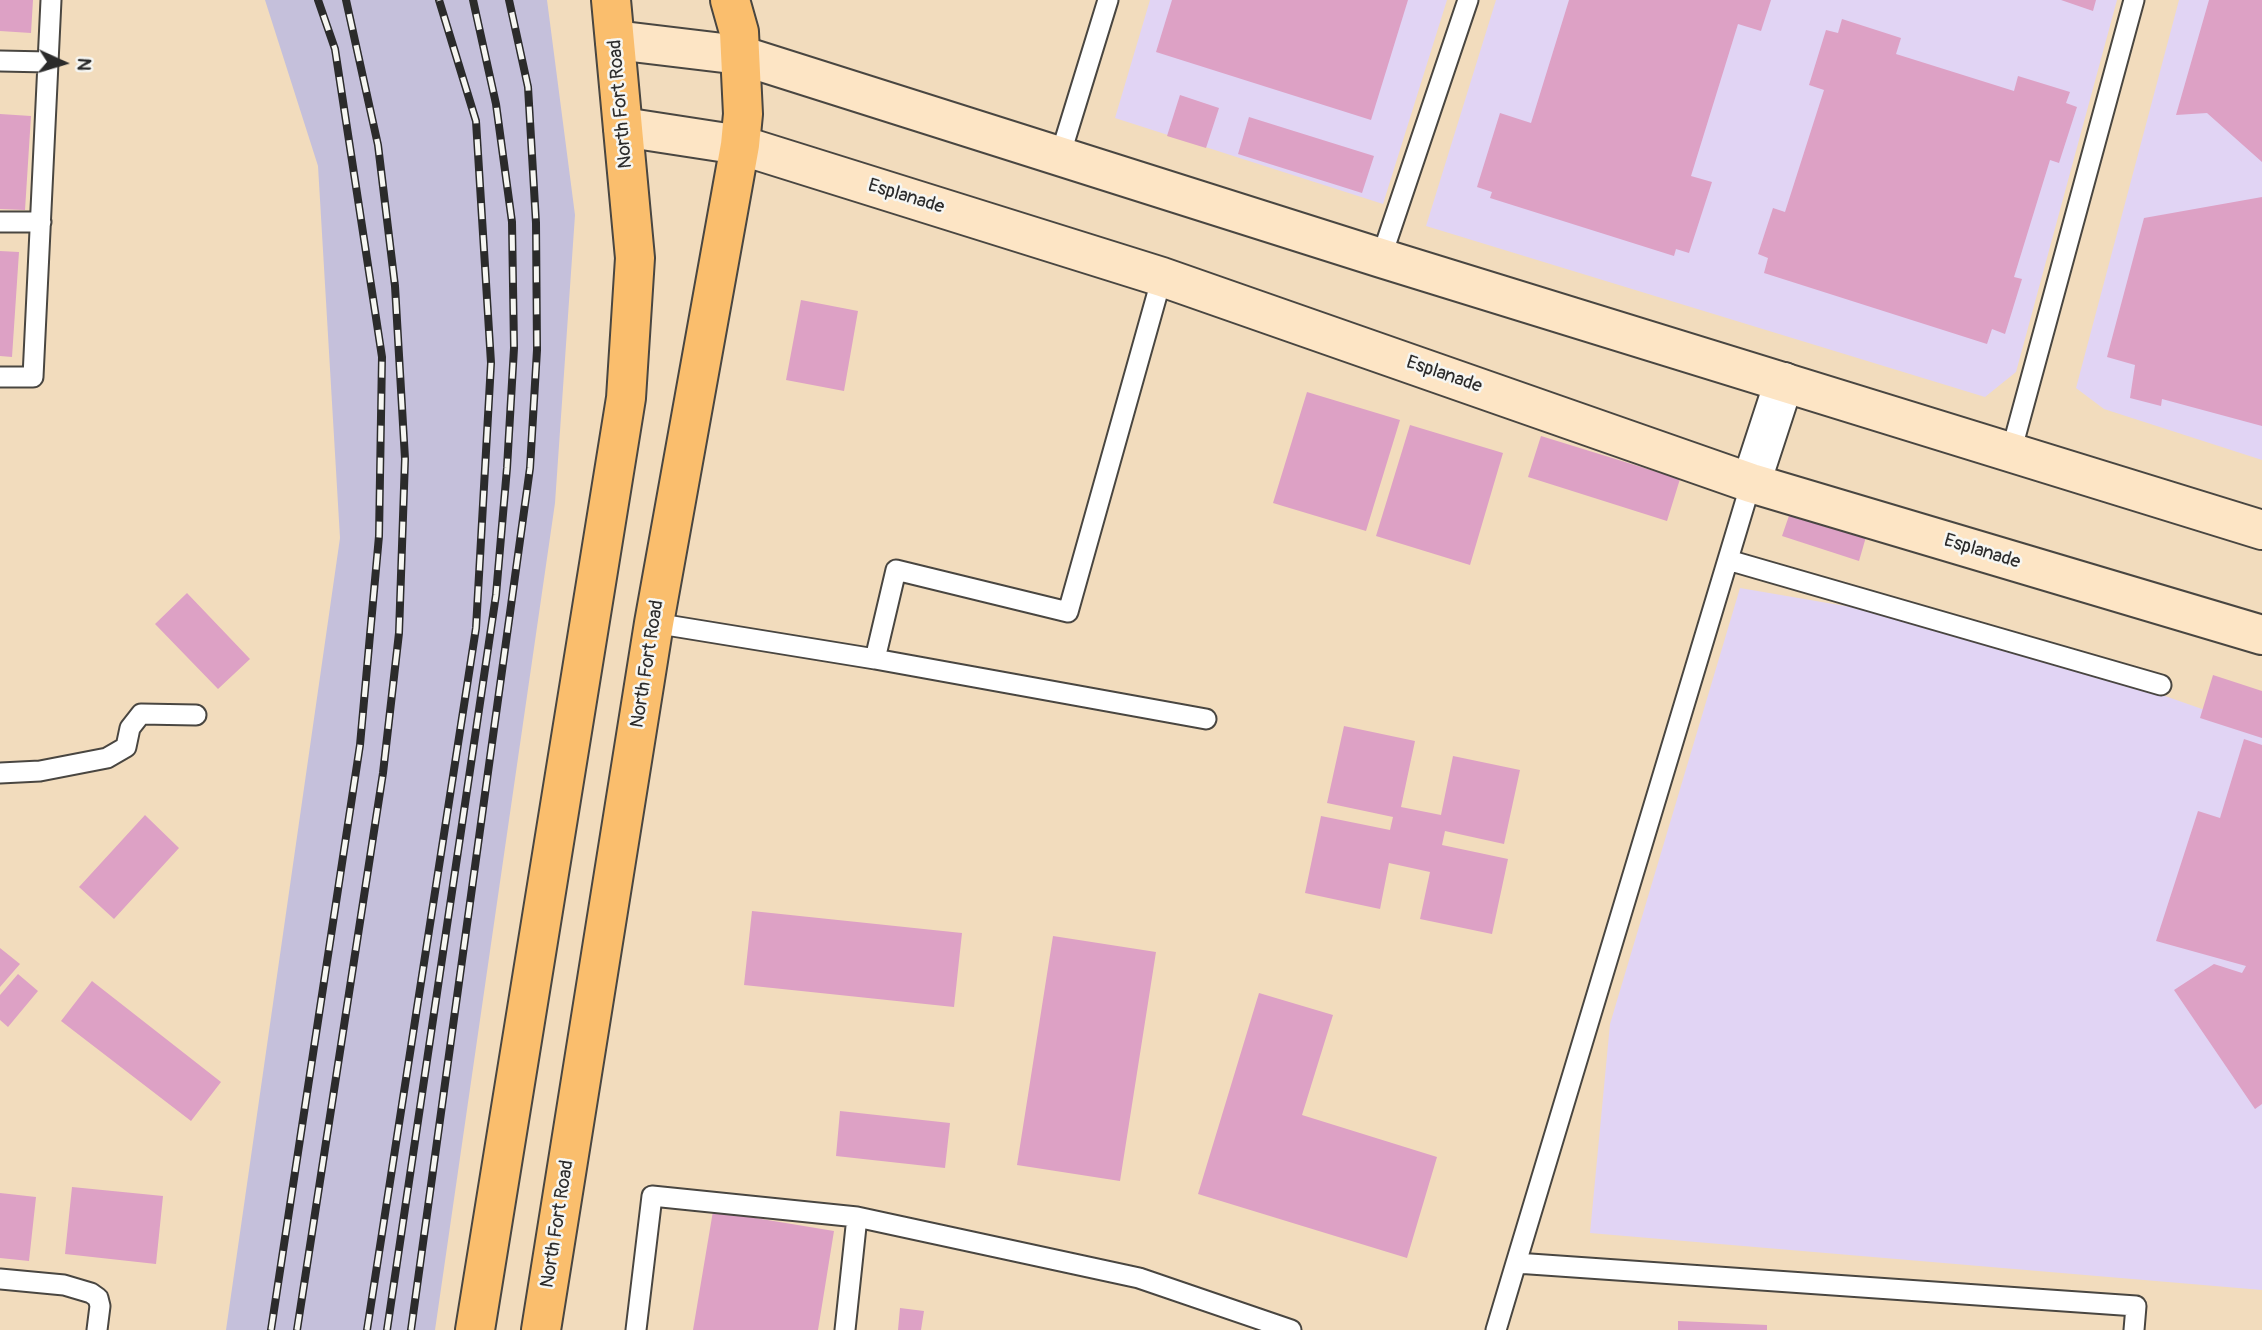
<!DOCTYPE html>
<style>
body{margin:0}
#map{position:relative;width:2262px;height:1330px;overflow:hidden;background:#f2dcbd;font-family:Pangolin,sans-serif}
canvas{display:block}
.north{position:absolute;left:28px;top:28px;width:70px;height:70px;-webkit-text-stroke:5px #f6f6f2;paint-order:stroke;rotate:94deg;font-size:19px;font-weight:700;line-height:28px;text-align:center;color:#2b2b2b}
.north::after{content:'';display:block;margin:auto;width:24px;height:32px;background:#2b2b2b;clip-path:polygon(50% 0,100% 100%,50% 72%,0 100%)}
</style>
<div id="map">
<canvas width="2262" height="1330"></canvas>
<div class="north">N</div>
</div>
<script>
const g = document.querySelector('canvas').getContext('2d');
g.lineJoin = 'round';
function fillPath(path, color) {
  g.fillStyle = color;
  g.fill(path, 'evenodd');
}
function toPath(rows) {
  const path = new Path2D();
  for (const r of rows) {
    path.moveTo(r[0], r[1]);
    for (let i = 2; i < r.length; i += 2) path.lineTo(r[i], r[i + 1]);
  }
  return path;
}
function strokePath(path, color, width, dash) {
  g.strokeStyle = color;
  g.lineWidth = width;
  g.lineCap = dash ? 'butt' : 'round';
  g.setLineDash(dash || []);
  g.stroke(path);
}
function drawText(font, color, halo, rows, align = 'center') {
  g.font = font + ' Pangolin,sans-serif';
  g.lineWidth = 5;
  g.setLineDash([]);
  g.textBaseline = 'middle';
  g.strokeStyle = halo;
  g.fillStyle = color;
  for (const [text, x, y, turn = 0] of rows) {
    g.save();
    g.translate(x, y);
    g.rotate((+turn || 0) * Math.PI / 180);
    g.textAlign = isNaN(turn) ? turn : align;
    if (halo) g.strokeText(text, 0, 0);
    g.fillText(text, 0, 0);
    g.restore();
  }
}
fillPath(toPath([
 [1150,0,1447,0,1383,204,1115,118],
 [1496,0,2117,0,2016,372,1985,397,1426,226],
 [2179,0,2262,0,2262,460,2104,409,2076,388],
 [1740,588,1968,627,2262,730,2262,1290,1590,1233,1610,1024]
]), '#e1d4f4');
fillPath(toPath([
 [265,0,547,0,575,215,555,503,435,1330,226,1330,340,538,318,166]
]), '#c5c0db');
fillPath(toPath([
 [0,0,33,0,31,33,0,31],
 [1172,0,1408,0,1371,120,1156,52],
 [1569,0,1771,0,1761,31,1738,24,1691,176,1712,182,1689,253,1676,249,1674,256,1490,198,1492,192,1477,187,1500,113,1531,123],
 [2061,0,2096,0,2093,11],
 [2209,0,2262,0,2262,162,2207,113,2176,115],
 [1842,19,1901,38,1896,54,2014,91,2018,76,2070,92,2066,103,2077,107,2059,163,2050,160,2014,277,2022,279,2005,334,1992,329,1987,344,1764,273,1768,258,1758,254,1773,208,1785,212,1824,90,1809,85,1826,30,1838,33],
 [1180,95,1219,108,1206,148,1167,136],
 [0,114,31,116,25,210,0,209],
 [1249,117,1374,156,1362,193,1238,154],
 [2262,197,2262,426,2162,399,2161,406,2130,398,2135,365,2107,357,2144,218],
 [0,251,19,252,12,357,0,356],
 [801,300,858,311,844,391,786,380],
 [1307,392,1400,420,1366,531,1273,503],
 [1410,425,1503,453,1470,565,1376,536],
 [1541,436,1680,479,1667,521,1528,477],
 [1792,507,1868,530,1859,561,1782,536],
 [187,593,250,659,218,689,155,624],
 [2213,675,2262,691,2262,738,2200,718],
 [1344,726,1415,741,1401,807,1441,815,1453,756,1520,770,1504,844,1445,831,1442,845,1508,859,1492,934,1420,919,1430,872,1389,863,1380,909,1305,893,1321,816,1390,830,1393,817,1327,803],
 [2244,739,2262,745,2262,1104,2255,1109,2174,990,2214,964,2242,973,2246,966,2156,941,2198,811,2220,818],
 [145,815,179,848,114,919,79,887],
 [752,911,962,933,954,1007,744,985],
 [1053,936,1156,952,1120,1181,1017,1165],
 [0,948,20,964,0,987],
 [18,974,38,991,8,1027,0,1020,0,995],
 [92,981,221,1082,191,1121,61,1021],
 [1259,993,1333,1015,1302,1115,1437,1157,1407,1258,1198,1194],
 [840,1111,950,1123,945,1168,836,1156],
 [72,1187,163,1196,156,1264,65,1254],
 [0,1193,36,1197,29,1261,0,1258],
 [713,1211,834,1231,818,1330,693,1330],
 [900,1308,924,1311,921,1330,898,1330],
 [1678,1321,1767,1325,1767,1330,1678,1330]
]), '#dda1c5');
const service = toPath([
 [0,61,48,62],
 [1060,156,1108,0],
 [0,222,41,222],
 [1381,258,1468,0],
 [0,377,33,377,51,0],
 [2011,452,2134,0],
 [1751,483,1516,1263,2136,1306,2134,1330],
 [1728,560,2161,685],
 [654,623,875,659,896,570,1068,612,1162,277],
 [875,659,1206,719],
 [0,773,40,771,107,758,126,747,130,728,141,714,196,715],
 [0,1279,64,1285,91,1293,98,1298,100,1306,97,1330],
 [636,1330,652,1196,857,1217],
 [845,1330,857,1217,1139,1278,1291,1330],
 [1496,1330,1516,1263]
]);
const minor = toPath([
 [1751,483,1784,382]
]);
const secondary = toPath([
 [615,40,740,55,1381,258,2262,530],
 [623,127,740,145,1162,277,1751,483,2262,635]
]);
const primary = toPath([
 [475,1330,626,398,635,258,611,0],
 [541,1330,654,623,740,145,743,114,739,32,730,0]
]);
strokePath(service, '#494641', 23);
strokePath(minor, '#494641', 42);
strokePath(secondary, '#494641', 42);
strokePath(primary, '#494641', 42);
strokePath(service, '#fff', 19);
strokePath(minor, '#fff', 38);
strokePath(secondary, '#fde5c5', 38);
strokePath(primary, '#fabe6d', 38);
const rail = toPath([
 [271,1330,360,745,379,536,382,357,335,49,318,0],
 [297,1330,383,773,399,633,405,459,395,286,378,145,346,0],
 [367,1330,476,628,491,363,476,121,439,0],
 [387,1330,496,595,507,468,514,348,512,222,496,104,473,0],
 [411,1330,530,468,537,350,536,223,528,87,509,0]
]);
strokePath(rail, '#2b2b2b', 8);
strokePath(rail, '#f6f6f2', 5, [16]);
drawText('19px', '#2b2b2b', '#f6f6f2', [
 ["North Fort Road",621,104,-95],
 ["Esplanade",906,197,17],
 ["Esplanade",1444,375,19],
 ["Esplanade",1982,552,17],
 ["North Fort Road",648,664,-81],
 ["North Fort Road",558,1224,-81]
]);
</script>
